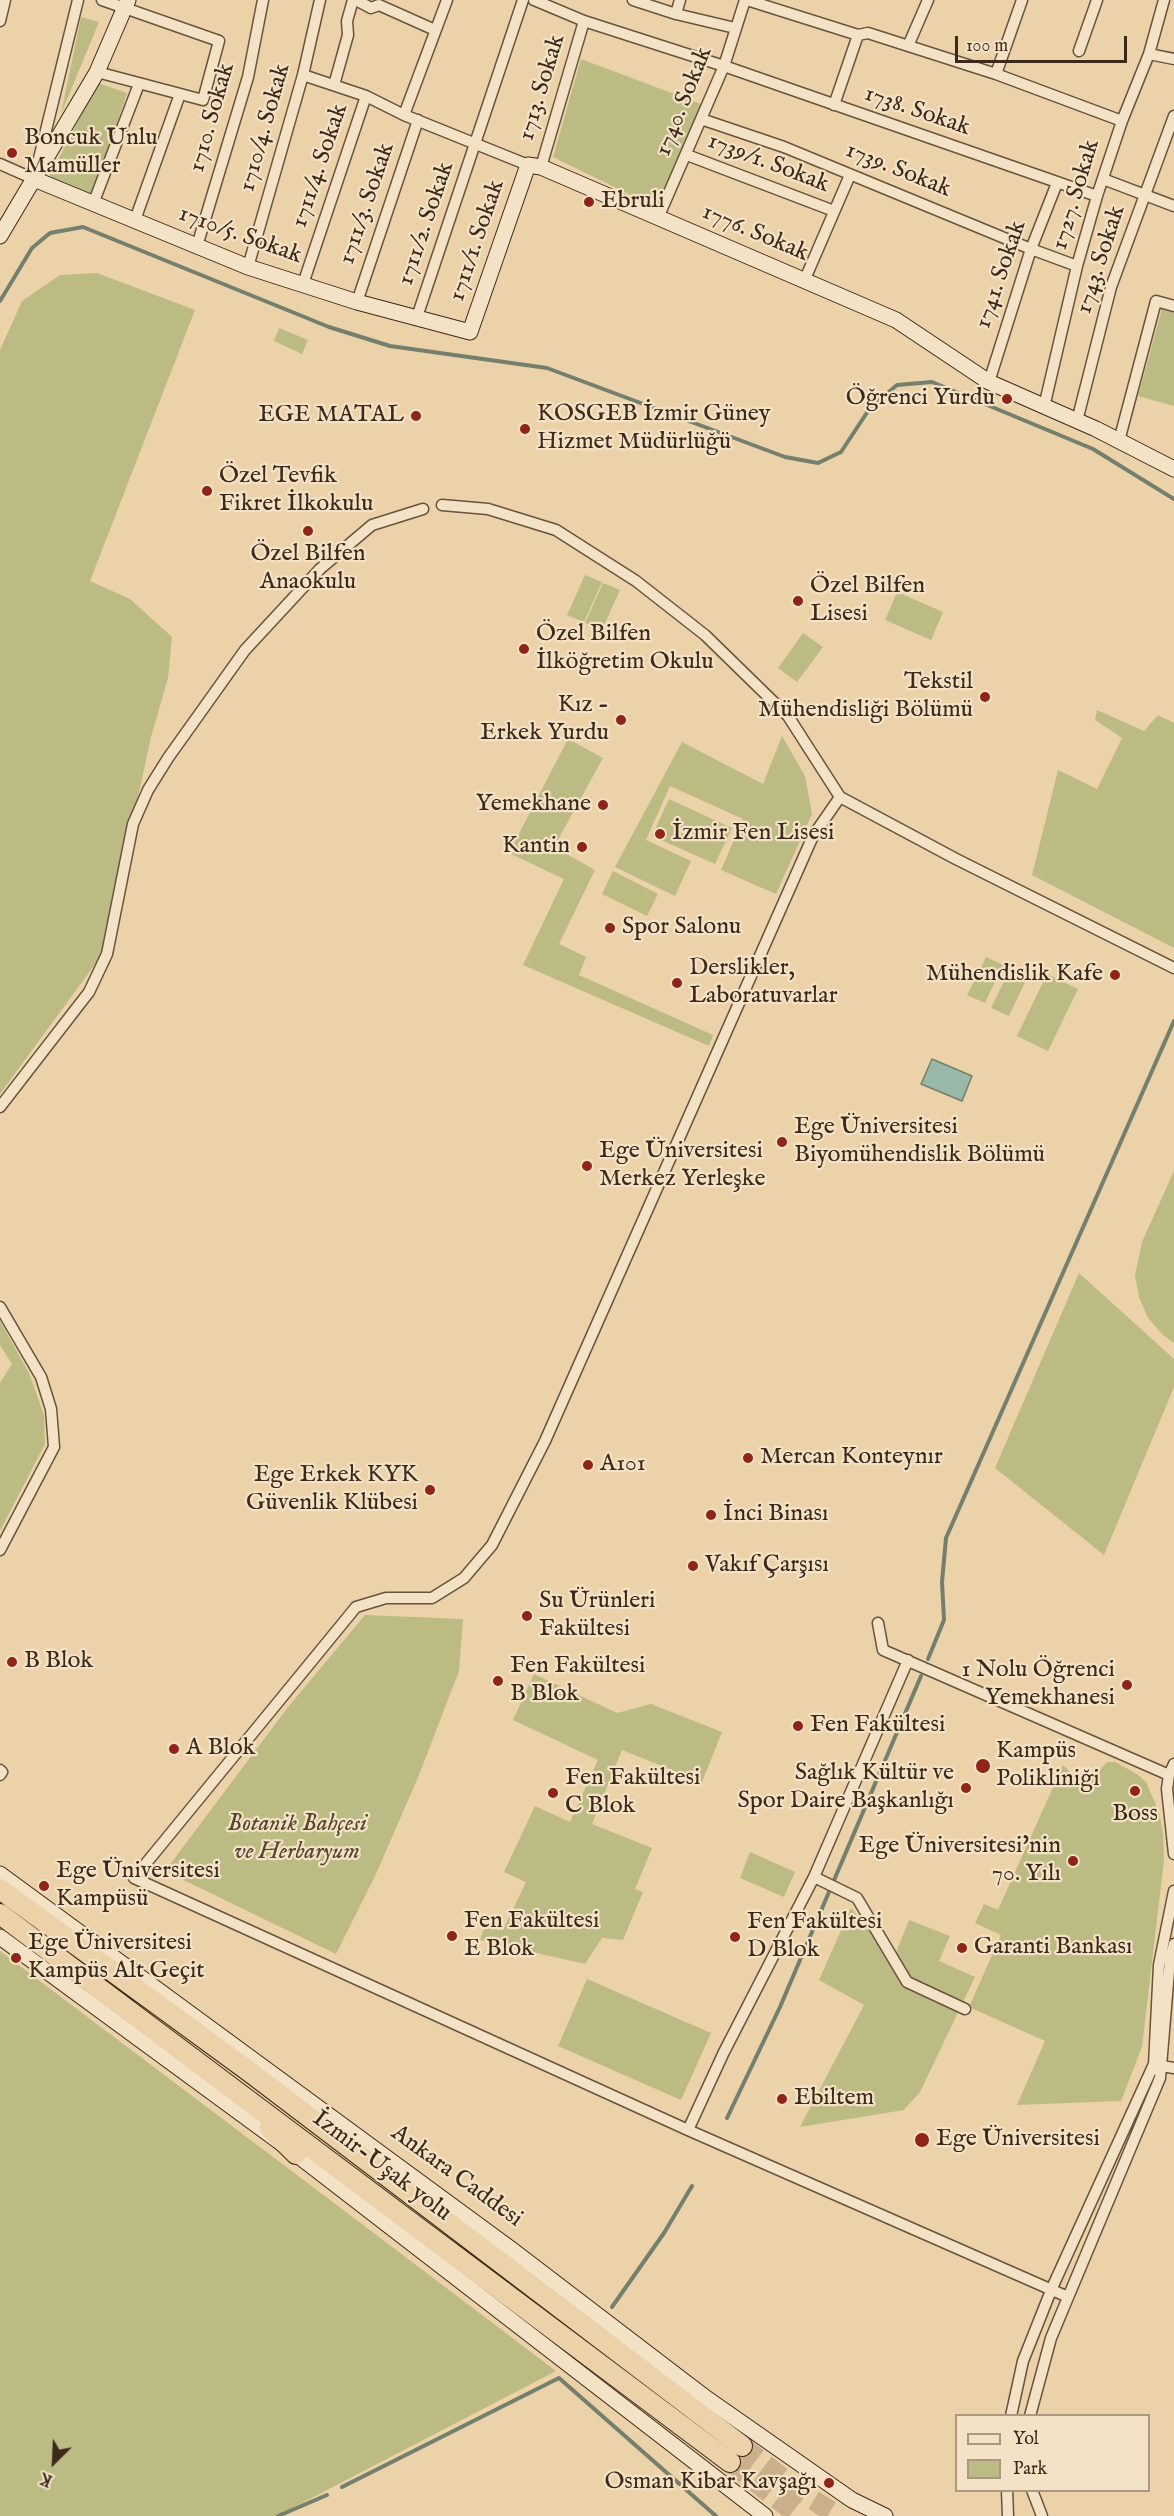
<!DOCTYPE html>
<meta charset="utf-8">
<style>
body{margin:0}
#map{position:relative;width:1174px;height:2516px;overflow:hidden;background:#ecd2a8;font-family:"IM FELL English",serif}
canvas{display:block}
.legend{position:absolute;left:955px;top:2414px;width:195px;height:78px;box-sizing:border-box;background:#f3e2c6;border:2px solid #aa9881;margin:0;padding:8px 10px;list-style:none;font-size:18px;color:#3c2919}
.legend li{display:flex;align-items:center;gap:12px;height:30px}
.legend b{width:30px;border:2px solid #aa9881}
.north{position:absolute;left:24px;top:2432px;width:60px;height:60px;-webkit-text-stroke:4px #f3e2c6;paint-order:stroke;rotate:204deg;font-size:16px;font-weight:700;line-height:24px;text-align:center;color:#3c2919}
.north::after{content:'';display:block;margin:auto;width:21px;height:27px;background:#3c2919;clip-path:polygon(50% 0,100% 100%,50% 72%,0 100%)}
.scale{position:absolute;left:955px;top:36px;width:172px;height:27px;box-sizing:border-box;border:3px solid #3c2919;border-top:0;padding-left:8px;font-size:18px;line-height:21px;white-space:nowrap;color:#3c2919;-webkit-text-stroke:4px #f3e2c6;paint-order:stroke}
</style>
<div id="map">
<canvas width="1174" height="2516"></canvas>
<ul class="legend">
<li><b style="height:8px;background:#f3e2c6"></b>Yol</li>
<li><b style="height:16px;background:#bcbb84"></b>Park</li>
</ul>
<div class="north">K</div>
<div class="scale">100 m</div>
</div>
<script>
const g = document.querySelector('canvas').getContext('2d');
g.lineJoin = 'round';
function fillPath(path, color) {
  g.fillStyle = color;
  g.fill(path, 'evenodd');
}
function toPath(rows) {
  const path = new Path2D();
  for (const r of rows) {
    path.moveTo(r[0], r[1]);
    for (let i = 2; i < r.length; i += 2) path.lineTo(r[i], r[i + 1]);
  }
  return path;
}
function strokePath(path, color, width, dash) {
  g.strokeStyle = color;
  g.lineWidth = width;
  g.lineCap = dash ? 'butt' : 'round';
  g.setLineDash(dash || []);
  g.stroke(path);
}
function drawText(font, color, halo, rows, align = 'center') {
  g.font = font + ' "IM FELL English",serif';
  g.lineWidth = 4.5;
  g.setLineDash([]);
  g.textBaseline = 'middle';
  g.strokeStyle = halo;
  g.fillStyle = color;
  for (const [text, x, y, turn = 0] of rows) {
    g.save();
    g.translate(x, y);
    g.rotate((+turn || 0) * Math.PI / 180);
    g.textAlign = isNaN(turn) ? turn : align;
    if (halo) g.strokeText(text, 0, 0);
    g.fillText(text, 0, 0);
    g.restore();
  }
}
fillPath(toPath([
 [81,17,99,22,61,114],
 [581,59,701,104,662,194,645,202,553,157],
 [98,83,127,93,92,197,49,177],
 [97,273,195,310,90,581,130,599,172,637,168,678,151,737,104,952,0,1094,0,350,22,301,60,275],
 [1162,309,1174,313,1174,406,1138,396],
 [279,328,308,340,302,354,274,341],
 [585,575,602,582,584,622,567,615],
 [603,583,620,590,602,630,585,623],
 [897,592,943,612,931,640,885,620],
 [803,633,823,647,797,682,778,668],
 [1097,710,1144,731,1158,715,1174,723,1174,948,1032,875,1058,770,1097,789,1122,738,1095,720],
 [782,736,805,776,812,814,776,894,721,870,743,819,670,786,646,840,691,861,675,896,615,867,682,742,763,784],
 [568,739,603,758,554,847,595,870,559,944,586,957,579,975,713,1035,709,1046,523,965,564,879,509,853],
 [669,799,732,828,715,864,652,836],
 [613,871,658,894,647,916,602,894],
 [986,957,1003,965,985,1003,967,995],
 [1010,969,1027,978,1009,1016,991,1008],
 [1047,974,1078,989,1048,1051,1017,1036],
 [1174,1171,1174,1343,1163,1335,1148,1318,1139,1297,1135,1275,1142,1242],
 [1079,1273,1174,1359,1174,1387,1104,1555,995,1468],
 [0,1321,29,1373,44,1415,45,1444,0,1531,0,1383,12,1364,0,1345],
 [365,1615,463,1619,459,1671,419,1775,376,1874,336,1954,165,1871,288,1707],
 [534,1674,617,1713,651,1704,722,1732,702,1782,622,1750,592,1824,652,1848,635,1889,643,1892,623,1940,602,1938,585,1964,480,1940,484,1928,503,1930,526,1882,504,1872,535,1806,570,1822,598,1760,513,1720],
 [1107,1762,1115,1762,1137,1774,1146,1782,1159,1812,1163,1834,1164,1860,1142,2047,1121,2101,1017,2105,1045,2041,969,2007,1001,1935,975,1923,984,1904,998,1910,1063,1765,1085,1786],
 [750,1852,795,1872,784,1897,740,1878],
 [851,1908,893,1960,909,1920,950,1936,939,1961,975,1977,920,2092,904,2110,800,2127,864,2005,819,1980],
 [0,1951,350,2215,556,2371,277,2516,0,2516],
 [587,1979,711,2033,681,2100,558,2046]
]), '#bcbb84');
const water = toPath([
 [932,1059,972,1076,962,1101,921,1084,932,1059]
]);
fillPath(water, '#99b8a7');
strokePath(water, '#747f6e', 1.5);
strokePath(toPath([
 [0,301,32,248,50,233,83,227,329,327,390,346,547,368,785,457,818,463,841,452,870,408,897,385,932,382,1093,449,1174,499],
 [928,1659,944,1620,942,1582,946,1538,1174,1021],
 [727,2118,780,2007,921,1676],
 [612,2307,664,2233,692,2186],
 [342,2487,559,2378,716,2516],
 [278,2516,327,2495]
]), '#747f6e', 4);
strokePath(toPath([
 [742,2446,800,2492,839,2516],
 [730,2462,799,2516]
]), '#c9b08b', 20, [20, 10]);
const street = toPath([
 [356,0,371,8,379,5,435,30],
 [534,0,584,21,724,66,1097,196],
 [633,0,676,14,735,28],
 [747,0,858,35,868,33,996,74,1122,121],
 [676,14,680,0],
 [0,21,5,0],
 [908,46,928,0],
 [1079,51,1097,0],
 [1149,54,1174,59],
 [97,72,203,100,219,41,102,0],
 [996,74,1022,0],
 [303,75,366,96,404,115,528,165],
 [334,85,348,35,347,21,353,0],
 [834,105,858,35],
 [404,115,447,0],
 [701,119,784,147,1031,249,1077,266],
 [687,155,834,211],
 [0,164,34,179,78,0],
 [541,167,584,21],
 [1103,179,1174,206],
 [93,204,139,84],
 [658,218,724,66,745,0],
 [135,220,180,94],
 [197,246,248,77,263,0],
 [248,267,303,75,320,0],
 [805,279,850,175],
 [303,284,366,96],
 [357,302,418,120],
 [417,317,523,0],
 [989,382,1031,249,1057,183],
 [1044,407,1077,266,1097,196,1122,121,1149,54,1164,0],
 [1077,421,1111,287,1174,116],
 [1119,441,1156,301,1174,306],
 [442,505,488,509,556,530,636,581,705,635,788,716,840,797,956,859,1174,968],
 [840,797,813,836,545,1441,492,1545,464,1578,432,1598,386,1598,356,1607,134,1878,688,2130,1068,2297],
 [0,1107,89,992,107,954,133,824,148,790,168,758,245,650,320,569,372,525,423,509],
 [0,1307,41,1377,51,1409,54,1447,0,1550],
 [878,1623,883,1650,1169,1775],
 [1174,1764,1169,1775,1167,1789,1174,1854],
 [0,1770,2,1772,0,1775],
 [814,1877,857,1898,907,1982,965,2009],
 [1174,1891,1159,1965,1154,2065,1157,2069,1162,2066,1174,2068],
 [688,2130,724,2052,814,1877,908,1660],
 [1011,2416,1023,2361,1052,2288,1154,2064],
 [1030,2416,1051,2338,1160,2078,1170,1959,1174,1944],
 [1007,2490,1008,2516],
 [1032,2490,1042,2516]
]);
const secondary = toPath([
 [34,179,248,267,357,302,470,332,528,165,541,167,896,320,989,382,1096,429,1174,469],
 [0,236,97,72,128,0],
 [0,1874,511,2249,706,2398,852,2500,885,2516],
 [0,1937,296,2154,765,2516]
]);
const highway = toPath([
 [0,1889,250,2072,742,2446],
 [0,1914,730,2462],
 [270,2128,296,2154]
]);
strokePath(street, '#68533d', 13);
strokePath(secondary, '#3c2919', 17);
strokePath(highway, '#3c2919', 22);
strokePath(street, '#f3e2c6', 10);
strokePath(secondary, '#f3e2c6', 15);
strokePath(highway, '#ecd2a8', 20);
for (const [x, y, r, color] of [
 [12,153,6,"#8f2418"],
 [589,202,6,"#8f2418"],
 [1007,399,6,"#8f2418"],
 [416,416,6,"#8f2418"],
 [525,429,6,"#8f2418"],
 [207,491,6,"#8f2418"],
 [308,531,6,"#8f2418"],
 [798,601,6,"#8f2418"],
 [524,649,6,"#8f2418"],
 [985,697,6,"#8f2418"],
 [621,720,6,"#8f2418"],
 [603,805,6,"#8f2418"],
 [660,834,6,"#8f2418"],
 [582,847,6,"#8f2418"],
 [610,928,6,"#8f2418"],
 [1115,975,6,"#8f2418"],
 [677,983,6,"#8f2418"],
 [782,1142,6,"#8f2418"],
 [587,1166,6,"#8f2418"],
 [748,1458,6,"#8f2418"],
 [588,1465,6,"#8f2418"],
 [430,1490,6,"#8f2418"],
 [711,1515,6,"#8f2418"],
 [693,1566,6,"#8f2418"],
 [527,1616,6,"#8f2418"],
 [12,1662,6,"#8f2418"],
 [498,1681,6,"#8f2418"],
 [1127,1685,6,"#8f2418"],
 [798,1726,6,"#8f2418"],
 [174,1749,6,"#8f2418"],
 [983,1766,8,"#8f2418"],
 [966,1788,6,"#8f2418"],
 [1135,1791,6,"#8f2418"],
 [553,1793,6,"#8f2418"],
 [1073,1861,6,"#8f2418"],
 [44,1886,6,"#8f2418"],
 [452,1936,6,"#8f2418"],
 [735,1937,6,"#8f2418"],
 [962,1948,6,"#8f2418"],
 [16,1958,6,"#8f2418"],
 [782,2099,6,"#8f2418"],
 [922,2140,8,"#8f2418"],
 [829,2483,6,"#8f2418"]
]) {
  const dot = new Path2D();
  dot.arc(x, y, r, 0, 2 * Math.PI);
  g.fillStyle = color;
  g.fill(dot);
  strokePath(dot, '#f3e2c6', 2);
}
drawText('24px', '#3c2919', '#f3e2c6', [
 ["1713. Sokak",543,88,-73],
 ["1740. Sokak",685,102,-68],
 ["1738. Sokak",917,112,19],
 ["1710. Sokak",213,118,-74],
 ["1710/4. Sokak",266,128,-74],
 ["1739/1. Sokak",768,164,21],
 ["1711/4. Sokak",321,166,-71],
 ["1739. Sokak",898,171,22],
 ["1727. Sokak",1077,195,-73],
 ["1711/3. Sokak",368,204,-71],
 ["1711/2. Sokak",427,224,-71],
 ["1776. Sokak",755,234,23],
 ["1710/5. Sokak",240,236,20],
 ["1711/1. Sokak",478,241,-71],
 ["1743. Sokak",1102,260,-72],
 ["1741. Sokak",1002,275,-71],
 ["İzmir-Uşak yolu",381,2167,37],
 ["Ankara Caddesi",456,2177,36]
]);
drawText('24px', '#3c2919', '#f3e2c6', [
 ["Boncuk Unlu",24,139],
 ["Mamüller",24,167],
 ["Ebruli",601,202],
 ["Öğrenci Yurdu",995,399,"right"],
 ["KOSGEB İzmir Güney",537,415],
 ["Hizmet Müdürlüğü",537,443],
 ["EGE MATAL",404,416,"right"],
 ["Özel Tevfik",219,477],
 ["Fikret İlkokulu",219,505],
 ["Özel Bilfen",308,555,"center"],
 ["Anaokulu",308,583,"center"],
 ["Özel Bilfen",810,587],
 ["Lisesi",810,615],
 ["Özel Bilfen",536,635],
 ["İlköğretim Okulu",536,663],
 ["Tekstil",973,683,"right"],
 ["Mühendisliği Bölümü",973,711,"right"],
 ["Kız -",609,706,"right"],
 ["Erkek Yurdu",609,734,"right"],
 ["Yemekhane",591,805,"right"],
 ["İzmir Fen Lisesi",672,834],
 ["Kantin",570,847,"right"],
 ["Spor Salonu",622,928],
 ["Derslikler,",689,969],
 ["Laboratuvarlar",689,997],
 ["Mühendislik Kafe",1103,975,"right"],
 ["Ege Üniversitesi",794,1128],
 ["Biyomühendislik Bölümü",794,1156],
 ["Ege Üniversitesi",599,1152],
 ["Merkez Yerleşke",599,1180],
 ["Mercan Konteynır",760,1458],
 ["A101",600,1465],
 ["Ege Erkek KYK",418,1476,"right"],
 ["Güvenlik Klübesi",418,1504,"right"],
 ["İnci Binası",723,1515],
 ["Vakıf Çarşısı",705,1566],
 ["Su Ürünleri",539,1602],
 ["Fakültesi",539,1630],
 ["B Blok",24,1662],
 ["Fen Fakültesi",510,1667],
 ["B Blok",510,1695],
 ["1 Nolu Öğrenci",1115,1671,"right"],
 ["Yemekhanesi",1115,1699,"right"],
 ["Fen Fakültesi",810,1726],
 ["A Blok",186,1749],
 ["Kampüs",996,1752],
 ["Polikliniği",996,1780],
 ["Sağlık Kültür ve",954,1774,"right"],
 ["Spor Daire Başkanlığı",954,1802,"right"],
 ["Fen Fakültesi",565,1779],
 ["C Blok",565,1807],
 ["Boss",1135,1815,"center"],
 ["Ege Üniversitesi'nin",1061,1847,"right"],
 ["70. Yılı",1061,1875,"right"],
 ["Ege Üniversitesi",56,1872],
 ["Kampüsü",56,1900],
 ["Fen Fakültesi",464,1922],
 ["E Blok",464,1950],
 ["Fen Fakültesi",747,1923],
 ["D Blok",747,1951],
 ["Ege Üniversitesi",28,1944],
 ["Kampüs Alt Geçit",28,1972],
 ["Garanti Bankası",974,1948],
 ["Ebiltem",794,2099],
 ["Ege Üniversitesi",936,2140],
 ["Osman Kibar Kavşağı",817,2483,"right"]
], 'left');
drawText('italic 24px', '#56462e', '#f3e2c6', [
 ["Botanik Bahçesi",297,1825],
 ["ve Herbaryum",297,1853]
]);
</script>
